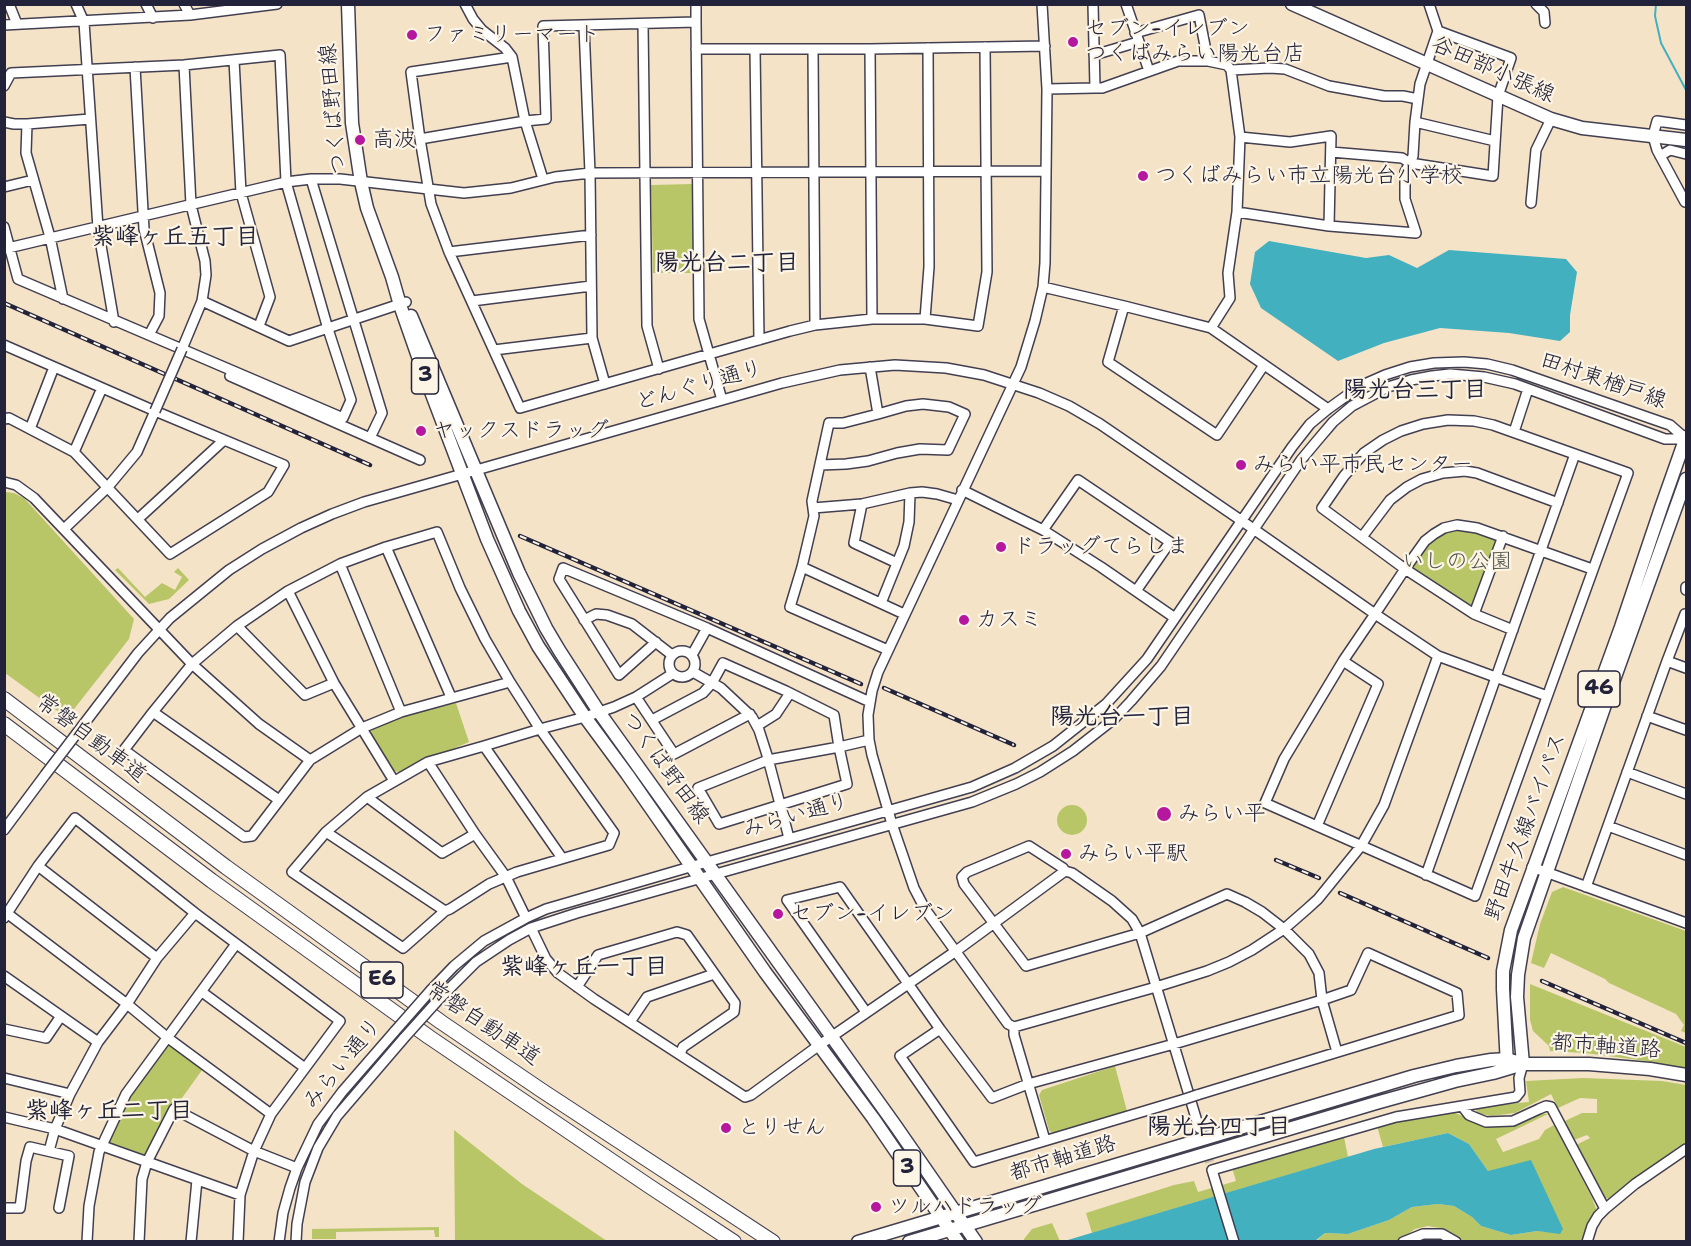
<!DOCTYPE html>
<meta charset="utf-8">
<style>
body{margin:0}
#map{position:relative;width:1691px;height:1246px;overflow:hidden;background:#f5e3c8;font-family:"Shantell Sans",sans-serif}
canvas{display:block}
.frame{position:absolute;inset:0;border:6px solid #22223b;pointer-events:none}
</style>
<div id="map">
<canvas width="1691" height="1246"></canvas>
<div class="frame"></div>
</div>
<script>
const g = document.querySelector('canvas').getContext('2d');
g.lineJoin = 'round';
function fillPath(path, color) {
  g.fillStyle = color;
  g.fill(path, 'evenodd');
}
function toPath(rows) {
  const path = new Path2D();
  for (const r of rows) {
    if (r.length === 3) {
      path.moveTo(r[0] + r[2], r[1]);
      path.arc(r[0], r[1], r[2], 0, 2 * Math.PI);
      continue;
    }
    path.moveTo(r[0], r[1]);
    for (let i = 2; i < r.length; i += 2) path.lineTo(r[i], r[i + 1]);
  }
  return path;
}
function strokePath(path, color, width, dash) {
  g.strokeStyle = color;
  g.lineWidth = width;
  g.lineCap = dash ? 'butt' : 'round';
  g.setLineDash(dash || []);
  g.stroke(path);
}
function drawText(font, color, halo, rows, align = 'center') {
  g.font = font + ' "Shantell Sans","Klee One",sans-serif';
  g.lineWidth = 4.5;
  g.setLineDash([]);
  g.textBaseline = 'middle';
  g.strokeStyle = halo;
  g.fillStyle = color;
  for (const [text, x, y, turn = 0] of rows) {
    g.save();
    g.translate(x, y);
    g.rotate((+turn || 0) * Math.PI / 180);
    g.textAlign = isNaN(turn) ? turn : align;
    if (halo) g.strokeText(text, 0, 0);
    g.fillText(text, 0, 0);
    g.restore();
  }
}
fillPath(toPath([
 [693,184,694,273,653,273,651,185],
 [5,492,14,493,24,498,134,619,129,639,67,718,5,673],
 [1457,529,1474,531,1494,538,1497,544,1475,606,1468,608,1414,570,1413,563,1428,543,1446,532],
 [118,568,145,597,162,583,175,590,182,577,174,572,178,568,189,580,169,599,149,604,115,570],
 [456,703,469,742,399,772,394,771,370,734,373,728,404,716],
 [1072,820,15],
 [1563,887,1686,931,1686,1033,1681,1031,1684,1025,1676,1014,1609,983,1605,979,1551,953,1544,968,1531,963,1540,924,1552,892],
 [1530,984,1686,1047,1686,1070,1646,1061,1585,1053,1550,1051,1549,1046,1533,1031,1530,1020],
 [168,1038,205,1066,174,1109,147,1162,101,1146,126,1094],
 [1115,1066,1127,1111,1053,1134,1049,1130,1039,1095,1042,1090],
 [1583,1078,1662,1081,1686,1085,1686,1143,1678,1147,1643,1173,1611,1199,1604,1198,1576,1145,1590,1138,1587,1135,1574,1140,1565,1121,1582,1113,1597,1113,1597,1099,1580,1098,1558,1108,1551,1094,1515,1113,1491,1116,1477,1113,1476,1110,1477,1107,1529,1102,1526,1081],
 [1449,1110,1482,1125,1516,1124,1540,1113,1548,1114,1496,1139,1503,1152,1539,1139,1545,1130,1554,1125,1592,1198,1597,1211,1584,1241,1463,1241,1455,1235,1445,1229,1428,1226,1415,1229,1398,1241,1315,1242,1325,1233,1348,1234,1389,1220,1412,1207,1438,1204,1454,1206,1472,1217,1481,1226,1511,1235,1537,1231,1560,1233,1488,1171,1469,1144,1448,1133,1383,1147,1377,1126,1401,1119],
 [454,1130,522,1184,607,1241,455,1241],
 [1344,1137,1348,1157,1092,1233,1086,1213,1174,1185,1194,1181,1198,1192,1236,1181,1232,1168],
 [1052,1223,1060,1241,1024,1241,1024,1239,1032,1229],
 [439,1227,439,1237,435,1237,434,1230,336,1232,336,1239,312,1239,312,1229]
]), '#b8c668');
fillPath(toPath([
 [1269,241,1366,258,1389,255,1417,268,1449,250,1566,259,1577,272,1570,315,1570,332,1560,341,1509,333,1440,328,1384,343,1338,361,1261,308,1250,284,1255,252],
 [1448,1133,1469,1144,1488,1171,1531,1160,1563,1229,1560,1234,1537,1231,1511,1235,1481,1226,1472,1217,1454,1206,1438,1204,1412,1207,1389,1220,1348,1234,1325,1233,1315,1241,1061,1242,1374,1149]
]), '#42b0bf');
strokePath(toPath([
 [1656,4,1655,16,1661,43,1686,90]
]), '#42b0bf', 2);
strokePath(toPath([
 [1199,1128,1212,1170]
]), '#cbbcac', 9, [9, 4.5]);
const minor = toPath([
 [9,4,17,24],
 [76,4,84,22,98,228,114,322],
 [146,4,153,18],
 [184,4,190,15],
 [465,4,473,19,482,30,505,48,512,57,525,121,543,179],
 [1042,4,1047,89,1045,263,1043,287,1035,321,1021,367,878,672,872,691,868,715,869,740,872,755,892,824,914,888,925,909,1008,1024,1014,1027,1156,987,1207,971,1229,962,1252,950,1284,929,1307,909,1318,899,1361,846,1384,805,1438,656],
 [1126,4,1149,71],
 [1429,4,1438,31],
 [1536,4,1544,12,1545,23],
 [696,22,696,4],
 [643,24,647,326,659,369],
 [4,25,190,15,277,4],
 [584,26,590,173,592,338,605,384],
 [1135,33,1199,15,1208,61],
 [696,49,870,49,1045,46],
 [755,49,759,340],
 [813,49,815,325],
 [870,49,872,319],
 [1094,55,1138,42],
 [512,57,411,72,420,139,431,204,449,252,520,408,790,331,815,325,872,319,925,319,978,326,987,272,985,47],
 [234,60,241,193,270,297,259,326],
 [135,67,144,229,160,293,159,316,149,335],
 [1231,70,1270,68,1285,69,1329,86,1384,96,1403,96,1418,99],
 [4,86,11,73,184,65,280,55,286,182,328,329,351,400,343,418,18,279,4,227],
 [1095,88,1102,88,1178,61,1208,61,1227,65,1231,70,1240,137,1237,212,1228,273,1230,298,1211,328],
 [1047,89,1095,88,1093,4],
 [4,122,14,124,27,124,90,119],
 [1415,122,1495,141],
 [27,124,26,153,50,237,63,299],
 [1240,137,1290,142,1331,136,1329,226],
 [420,139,525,121,546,119,543,26,696,22,699,319,722,400],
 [1660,156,1670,150,1686,154],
 [311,179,382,413,370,438],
 [4,187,33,180],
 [1685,202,1657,150,1653,136,1657,121,1686,125],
 [1531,203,1536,150,1551,119],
 [1237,212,1329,226,1416,233,1405,199,1405,172,1410,163,1413,156,1415,122,1420,84,1438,31,1511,58,1498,96,1493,176,1410,163,1402,158,1331,152],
 [4,249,286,182,311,179,340,179,464,193,511,188,555,177,590,173,1046,171],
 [449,252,591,235],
 [1043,287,1124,306,1211,328,1328,409],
 [202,301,289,341,406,302],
 [472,301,591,286],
 [1124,306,1108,362,1217,435,1264,365],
 [925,319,929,267,928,48],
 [4,345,155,411,284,465,268,492,170,554,74,452,9,418,4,419],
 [182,349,202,301,206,275,205,261,191,205,184,65],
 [494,350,592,338],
 [870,367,878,414,843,423,829,423,812,501,814,516,802,567,790,607,888,650],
 [230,376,420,460],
 [30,429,54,367],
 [1514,432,1528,389],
 [74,452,102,388],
 [820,465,846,464,868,461,897,453,920,449,948,450,965,414,949,407,923,404,906,406,878,414],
 [4,482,16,485,34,498,192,664,259,724,310,760],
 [962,490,1043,530,1101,567,1175,618],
 [862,504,854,543,897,563],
 [813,508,862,504,910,493,922,492,937,494,958,500],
 [138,519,224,440],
 [64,529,107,488,137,452,155,411],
 [1043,530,1078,480,1170,542,1136,591],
 [1362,537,1390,500,1407,487,1422,479,1443,473,1465,471,1477,473,1558,503],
 [386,547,451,697],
 [340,564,401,712],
 [802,567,904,614],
 [1686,587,1686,590],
 [288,591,334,683,394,781],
 [881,603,904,546,909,522,910,493],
 [1474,614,1503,536],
 [584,620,596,614,607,615,632,624,672,655],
 [237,626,305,695,334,683],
 [1513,630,1474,614,1405,569,1322,508,1344,476,1364,453,1383,440,1401,431,1423,424,1448,420,1474,421,1493,425,1628,473,1475,896,1265,803,1284,759,1343,661,1375,614,1405,569,1425,541,1434,534,1444,528,1457,525,1477,528,1592,569],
 [656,642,619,675,559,579,563,568,707,628,870,702],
 [682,664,13],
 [692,655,707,628],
 [1667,661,1686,668],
 [693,672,721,688,752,717,759,730,767,755,789,838],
 [510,682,401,712,362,728,310,760,252,836,244,837,124,750,153,712,192,664,237,626,288,591,340,564,386,547,437,532,460,588,485,639,510,682,540,729,614,833,609,845,517,872,489,884,450,909,445,911,403,948,292,872,326,832,367,797,428,762,484,746,540,729,585,717,614,707,636,697,672,674],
 [636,697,674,754,750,714],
 [153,712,279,800],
 [1647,716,1686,730],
 [652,720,703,693,712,683,723,663,786,691,834,715,839,747,847,784,719,824,698,788,768,760,839,747,869,740],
 [757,726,776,714,790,693],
 [77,733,138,653,170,618,229,570,262,549,301,528,332,514,364,502,782,383,840,370,895,365,946,368,984,375,1039,393,1069,406,1100,424,1242,521,1375,614,1438,656,1547,696],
 [484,746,562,858],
 [428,762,475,834,506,877,526,918],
 [1627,772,1686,794],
 [367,797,442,853,475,834],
 [1317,826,1378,684,1343,661],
 [1608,826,1686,855],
 [4,830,45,775],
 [326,832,445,911],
 [38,866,157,958],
 [1532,867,1686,923],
 [1426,875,1575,454],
 [1586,887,1667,661,1685,614,1686,614],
 [4,911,127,1004,168,1038,271,1114],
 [4,918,38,866,75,818,195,913,340,1021,271,1114,254,1151,240,1195,238,1242],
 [531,928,546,959,558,973,594,999,745,1097,751,1095,818,1046,956,951,1065,871],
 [4,976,98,1042],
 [577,987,598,955,677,932,687,935,735,1003,734,1012,683,1047,680,1054],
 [431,990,454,966,484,941,526,918,546,909,707,862,972,787,1015,768,1053,746,1106,704,1147,659,1292,447,1310,424,1328,409,1360,386,1385,375,1410,367,1434,363,1464,362,1487,364,1512,370,1664,423,1670,425,1686,439],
 [202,992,305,1068],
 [440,998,476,962,509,940,531,928,577,913,972,802,1016,784,1040,772,1073,751,1114,719,1131,701,1161,666,1301,460,1316,442,1333,422,1352,406,1388,387,1411,380,1432,376,1450,374,1484,377,1515,384,1665,439,1686,439],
 [866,1012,787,900,840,887,940,1029],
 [630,1022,647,997,714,974],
 [1014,1027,1014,1035,1045,1140],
 [4,1029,46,1038,61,1016],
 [4,1078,70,1094],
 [1185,1099,974,1162,900,1056,940,1029,992,1098,1028,1084,1174,1044,1322,1000,1351,990,1368,953,1457,993,1459,1015,1197,1095],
 [1462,1106,1469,1115,1486,1122,1513,1121,1539,1109,1546,1106,1551,1107,1605,1209],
 [4,1117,55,1129,240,1195],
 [1199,1128,1140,933,1132,919,1112,901,1072,873,1065,871,1063,868,1029,846,967,872,962,877,964,884,1026,966,1140,933,1227,894,1245,902,1262,912,1284,929,1309,954,1319,973,1322,1000,1337,1052],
 [49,1151,55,1129,70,1094,98,1042,127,1004,157,958,195,913],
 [4,1208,20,1208,26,1161,30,1147,69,1156,59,1208],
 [87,1242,89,1206,99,1152,126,1094,236,944],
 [139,1242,142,1179,147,1162,174,1109,254,1151,297,1168],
 [191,1242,197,1180],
 [279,1242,283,1213,290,1188,297,1168,318,1124,342,1092,395,1031],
 [296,1242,297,1224,305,1182,318,1148,337,1116,404,1038],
 [1234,1242,1212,1170,1396,1117,1516,1097,1520,1092,1519,1078,1523,1064],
 [1403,1242,1423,1234,1442,1234,1456,1242],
 [1587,1242,1592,1226,1598,1216,1605,1209,1635,1184,1686,1149]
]);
const major = toPath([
 [348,4,352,123,361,182,367,208,392,277,400,305,422,368,487,539,519,611,538,646,585,717,627,774,765,972,873,1118,958,1242],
 [1292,4,1551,119,1582,128,1686,140],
 [411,316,519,573,546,628,559,650,599,712,895,1125,976,1242],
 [1523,1064,1517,997,1518,975,1524,938,1606,702,1686,479],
 [1507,1065,1503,989,1503,971,1511,930,1621,627,1661,508,1686,437],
 [858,1242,1414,1076,1456,1066,1491,1060,1507,1059,1523,1064],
 [909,1242,1376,1103,1455,1081,1493,1073,1523,1064,1589,1064,1650,1069,1686,1075]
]);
const highway = toPath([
 [4,699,226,867,441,1022,541,1090,773,1242],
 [4,724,212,881,429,1037,649,1186,734,1242]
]);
strokePath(minor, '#423f50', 12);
strokePath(major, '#423f50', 15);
strokePath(highway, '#423f50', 16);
strokePath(minor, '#fff', 9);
strokePath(major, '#fff', 12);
strokePath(highway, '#fff', 14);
const rail = toPath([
 [4,303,370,465],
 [520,536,861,684],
 [884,688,1014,745],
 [1276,860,1319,878],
 [1340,893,1488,958],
 [1542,981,1686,1043]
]);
strokePath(rail, '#22223b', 4.5);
strokePath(rail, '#fcf5e5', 2, [7]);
const minorBridge = toPath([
 [155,411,182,349],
 [45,775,77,733],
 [395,1031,431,990],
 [404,1038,440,998],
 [1185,1099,1197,1095]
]);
strokePath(minorBridge, '#423f50', 12, []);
strokePath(minorBridge, '#fff', 9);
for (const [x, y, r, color] of [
 [412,35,6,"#b5179e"],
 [1073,42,6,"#b5179e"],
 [360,140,6,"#b5179e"],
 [1143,176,6,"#b5179e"],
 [421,431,6,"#b5179e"],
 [1241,465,6,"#b5179e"],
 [1001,547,6,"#b5179e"],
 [964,620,6,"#b5179e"],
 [1164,814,8,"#b5179e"],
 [1066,854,6,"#b5179e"],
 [778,914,6,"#b5179e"],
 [726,1128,6,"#b5179e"],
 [876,1207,6,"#b5179e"]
]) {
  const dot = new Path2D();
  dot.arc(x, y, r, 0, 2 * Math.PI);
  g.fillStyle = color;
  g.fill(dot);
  strokePath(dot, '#fcf5e5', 2);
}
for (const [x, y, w] of [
 [425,376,27],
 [1599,689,42],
 [382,980,42],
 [907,1168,27]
]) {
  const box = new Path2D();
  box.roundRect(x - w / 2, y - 18, w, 36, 4.5);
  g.fillStyle = '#fcf5e5';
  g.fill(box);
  strokePath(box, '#22223b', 1.5);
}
drawText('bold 21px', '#22223b', null, [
 ["3",425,376],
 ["46",1599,689],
 ["E6",382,980],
 ["3",907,1168]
]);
drawText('22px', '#22223b', '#fcf5e5', [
 ["セブン-イレブン",1085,29],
 ["つくばみらい陽光台店",1085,54],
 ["ファミリーマート",424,35],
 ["高波",372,140],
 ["つくばみらい市立陽光台小学校",1155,176],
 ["ヤックスドラッグ",433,431],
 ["みらい平市民センター",1253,465],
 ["ドラッグてらしま",1013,547],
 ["カスミ",976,620],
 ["みらい平",1178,814],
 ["みらい平駅",1078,854],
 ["セブン-イレブン",790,914],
 ["とりせん",738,1128],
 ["ツルハドラッグ",888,1207]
], 'left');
drawText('22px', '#22223b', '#fcf5e5', [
 ["谷田部小張線",1493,70,24],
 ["つくば野田線",334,109,-95],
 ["田村東楢戸線",1603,381,19],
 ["どんぐり通り",699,386,-16],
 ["常磐自動車道",91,739,37],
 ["つくば野田線",665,768,54],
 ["みらい通り",796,816,-16],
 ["野田牛久線バイパス",1526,827,-70],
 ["常磐自動車道",483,1024,34],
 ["都市軸道路",1606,1047,4],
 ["みらい通り",343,1064,-51],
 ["都市軸道路",1063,1159,-17]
]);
drawText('22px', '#4f5348', '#fcf5e5', [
 ["いしの公園",1457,562]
]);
drawText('bold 24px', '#22223b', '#fcf5e5', [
 ["紫峰ヶ丘五丁目",175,238],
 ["陽光台二丁目",727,264],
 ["陽光台三丁目",1415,391],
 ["陽光台一丁目",1122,718],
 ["紫峰ヶ丘一丁目",584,968],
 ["紫峰ヶ丘二丁目",109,1112],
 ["陽光台四丁目",1219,1128]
]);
</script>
